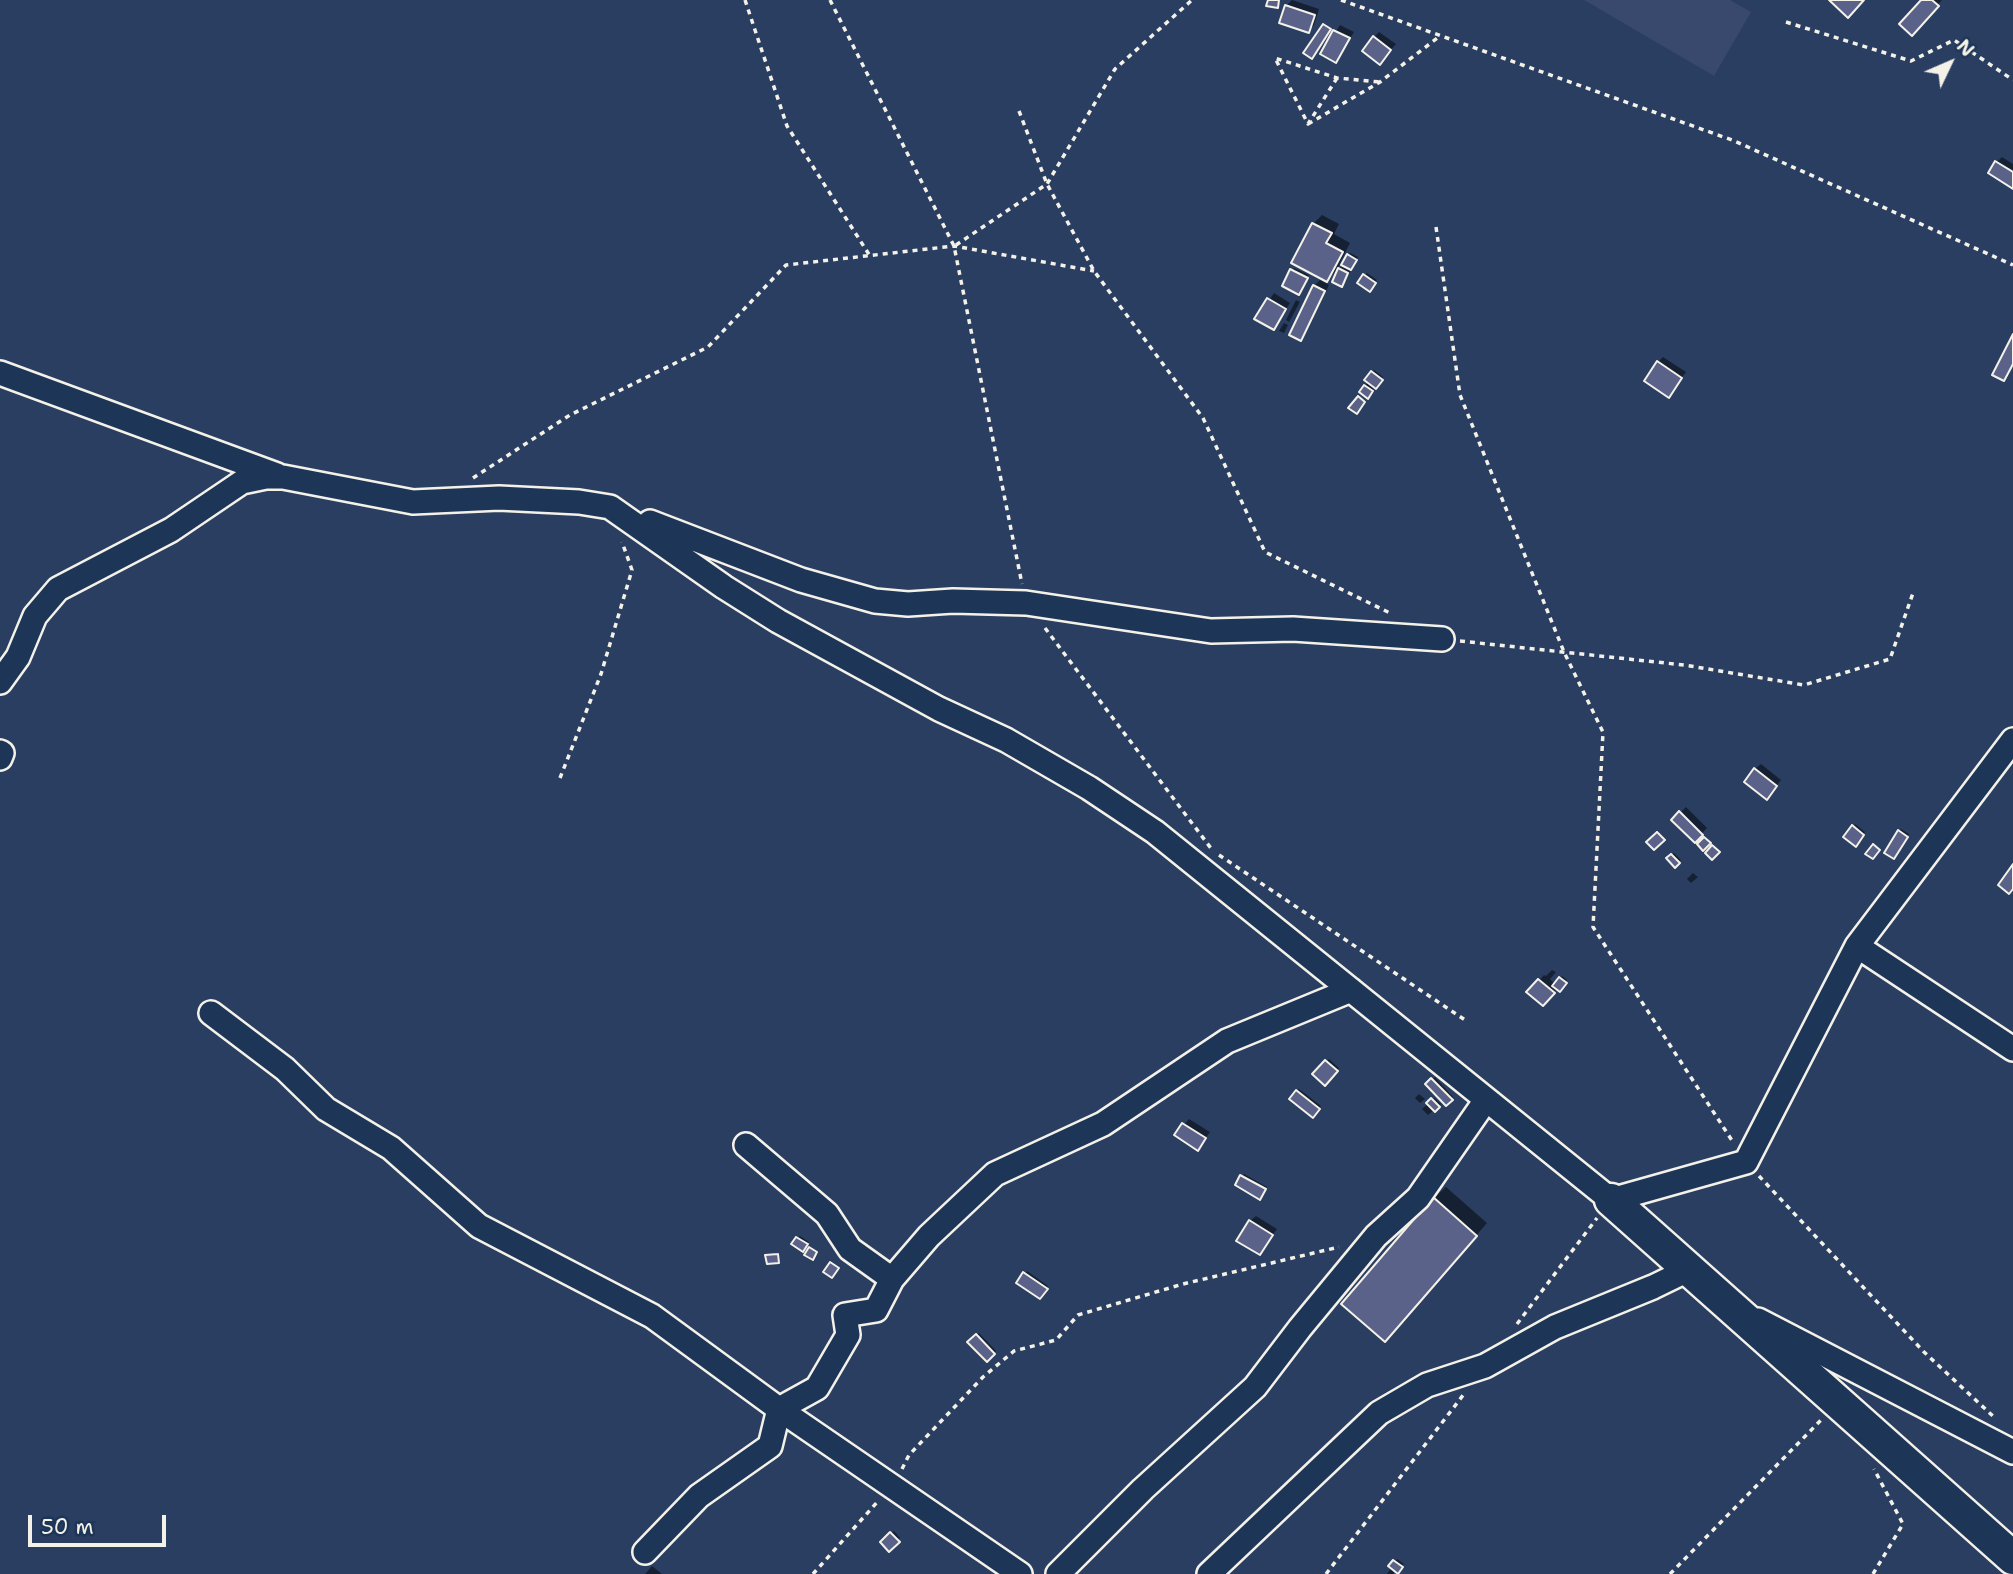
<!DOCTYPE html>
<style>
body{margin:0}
#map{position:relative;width:2013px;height:1574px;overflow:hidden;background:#293e61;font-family:"Shantell Sans",sans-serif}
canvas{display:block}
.north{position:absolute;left:1915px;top:28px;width:70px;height:70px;-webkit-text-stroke:5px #1d3557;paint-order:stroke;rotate:46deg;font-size:19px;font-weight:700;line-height:28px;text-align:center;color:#f4f1e8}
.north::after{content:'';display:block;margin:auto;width:24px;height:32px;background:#f4f1e8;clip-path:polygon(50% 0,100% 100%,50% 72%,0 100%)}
.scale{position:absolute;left:28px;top:1515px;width:138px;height:32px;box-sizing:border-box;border:4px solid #f4f1e8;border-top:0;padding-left:9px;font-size:21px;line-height:24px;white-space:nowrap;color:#f4f1e8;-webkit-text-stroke:5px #1d3557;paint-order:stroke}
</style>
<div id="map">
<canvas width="2013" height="1574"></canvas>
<div class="north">N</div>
<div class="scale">50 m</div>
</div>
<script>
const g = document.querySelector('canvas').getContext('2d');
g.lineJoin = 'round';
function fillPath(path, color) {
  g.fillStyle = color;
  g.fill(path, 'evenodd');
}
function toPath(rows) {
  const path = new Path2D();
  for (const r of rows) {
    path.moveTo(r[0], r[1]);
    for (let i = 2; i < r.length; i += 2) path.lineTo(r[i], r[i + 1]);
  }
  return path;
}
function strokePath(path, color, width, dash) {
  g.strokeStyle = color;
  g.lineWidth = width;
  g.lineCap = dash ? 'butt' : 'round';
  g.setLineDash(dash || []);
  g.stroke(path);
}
fillPath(toPath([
 [1584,0,1730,0,1751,12,1714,76]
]), '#38496d');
fillPath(toPath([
 [1292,0,1319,9,1314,25,1309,31,1286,6],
 [1923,0,1942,0,1917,28],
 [1340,25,1354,32,1336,61,1322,53],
 [1379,32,1396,44,1385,57,1374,37],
 [2002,157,2013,164,2013,187,1997,162],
 [1322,215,1339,224,1334,234,1350,243,1336,271,1327,280,1313,224],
 [1350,253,1358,257,1344,282,1339,269],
 [1294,268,1309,275,1301,290,1284,285],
 [1367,273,1377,280,1371,288,1359,283],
 [1320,280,1329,285,1306,333,1300,338,1314,286],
 [1274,293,1290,303,1273,328,1257,318],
 [1296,300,1300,302,1289,322,1286,320],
 [1284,323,1288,325,1284,333,1279,331],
 [1663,357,1686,372,1669,395,1658,362],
 [1374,370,1383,377,1370,394,1365,386,1369,381,1367,379],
 [1761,764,1781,780,1772,792,1755,769],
 [1686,807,1707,828,1695,841,1673,820],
 [1855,824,1865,832,1855,844,1846,836],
 [1901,829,1909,834,1896,855,1899,831],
 [1674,853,1681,860,1675,865,1669,858],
 [1693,873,1698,877,1691,883,1687,879],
 [1552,970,1556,972,1550,979,1555,984,1562,976,1567,980,1560,990,1557,988,1549,998,1529,992,1544,975,1546,976],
 [1329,1059,1339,1068,1325,1083,1315,1074],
 [1435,1077,1453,1097,1446,1104,1427,1084],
 [1299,1089,1321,1106,1313,1115,1291,1099],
 [1419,1094,1425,1099,1420,1103,1415,1098],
 [1434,1098,1441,1104,1428,1115,1422,1109],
 [1189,1119,1210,1132,1198,1149,1176,1135],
 [1244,1174,1267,1187,1262,1195,1237,1185],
 [1446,1187,1487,1223,1396,1328,1434,1198],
 [1256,1216,1277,1229,1260,1253,1250,1221],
 [800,1236,809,1242,805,1248,794,1244],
 [1027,1271,1048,1286,1042,1295,1025,1274],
 [979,1333,996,1351,987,1360,970,1342],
 [894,1531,900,1538,889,1549,882,1542],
 [1397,1559,1404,1564,1393,1574,1387,1574],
 [652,1566,662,1574,645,1574]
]), '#0007');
const building = toPath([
 [1268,0,1279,0,1278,8,1266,6,1268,0],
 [1829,0,1864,0,1848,18,1829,0],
 [1921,0,1932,0,1939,6,1912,36,1899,24,1921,0],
 [1285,5,1315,15,1309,33,1279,23,1285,5],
 [1323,24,1331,29,1312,59,1303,53,1323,24],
 [1333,30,1350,38,1336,63,1320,54,1333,30],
 [1373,36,1391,50,1380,65,1362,51,1373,36],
 [1995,161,2013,172,2013,189,1988,173,1995,161],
 [1312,223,1332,233,1326,243,1343,252,1327,282,1291,263,1312,223],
 [1347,254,1357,260,1351,270,1341,265,1347,254],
 [1338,268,1348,273,1342,287,1332,282,1338,268],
 [1290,269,1308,278,1299,295,1282,286,1290,269],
 [1363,274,1376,283,1370,292,1357,283,1363,274],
 [1313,285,1325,291,1301,341,1289,335,1313,285],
 [1267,298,1286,309,1274,330,1254,319,1267,298],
 [2013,334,2013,364,2004,381,1992,375,2013,334],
 [1657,361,1682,378,1669,398,1644,381,1657,361],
 [1371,371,1383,380,1376,389,1364,380,1371,371],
 [1364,385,1373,391,1368,399,1359,392,1364,385],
 [1358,396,1365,402,1357,414,1348,408,1358,396],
 [1754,768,1777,786,1767,800,1744,782,1754,768],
 [1679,811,1703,835,1695,843,1671,820,1679,811],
 [1852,825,1864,835,1856,847,1843,837,1852,825],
 [1898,830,1908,837,1894,859,1884,853,1898,830],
 [1657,832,1665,840,1654,850,1646,842,1657,832],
 [1704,837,1711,843,1703,851,1697,844,1704,837],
 [1873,844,1880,850,1873,859,1865,854,1873,844],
 [1712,845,1720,852,1712,860,1705,853,1712,845],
 [1671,854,1680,863,1675,868,1666,858,1671,854],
 [2013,864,2013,889,2009,894,1998,885,2013,864],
 [1559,977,1567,983,1560,992,1552,986,1559,977],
 [1538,979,1555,993,1543,1006,1526,992,1538,979],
 [1325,1060,1338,1071,1325,1086,1312,1074,1325,1060],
 [1431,1078,1453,1100,1446,1106,1425,1084,1431,1078],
 [1296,1090,1320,1109,1313,1118,1289,1099,1296,1090],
 [1431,1098,1440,1107,1435,1112,1426,1103,1431,1098],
 [1182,1123,1206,1138,1198,1151,1174,1135,1182,1123],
 [1240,1175,1266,1189,1260,1200,1235,1185,1240,1175],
 [1433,1197,1477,1236,1385,1342,1341,1304,1433,1197],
 [1249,1220,1273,1235,1260,1255,1236,1241,1249,1220],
 [796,1237,808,1244,803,1252,791,1244,796,1237],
 [809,1247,817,1252,813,1260,804,1255,809,1247],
 [778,1254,779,1263,767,1264,765,1255,778,1254],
 [830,1262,839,1268,832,1278,823,1272,830,1262],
 [1023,1272,1048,1289,1040,1299,1016,1283,1023,1272],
 [976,1334,995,1354,987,1362,967,1342,976,1334],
 [890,1532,900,1542,889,1552,880,1542,890,1532],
 [1393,1560,1403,1567,1398,1574,1388,1566,1393,1560]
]);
fillPath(building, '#5b6289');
strokePath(building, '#f4f1e8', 2);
const street = toPath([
 [0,373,277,475],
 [650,522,801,580,875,601,908,604,953,601,1026,603,1211,631,1293,629,1442,639],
 [0,682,18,657,35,616,58,589,171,530,242,482,266,477,283,477,413,502,499,498,579,502,610,507,724,587,778,621,939,709,1006,740,1089,788,1155,832,1611,1200,1746,1162,1857,946,2013,740],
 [0,752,2,753,0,758],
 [1857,946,2013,1049],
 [211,1013,285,1069,326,1109,391,1148,479,1226,652,1316,779,1409,1020,1574],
 [892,1279,929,1236,995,1174,1103,1124,1227,1041,1351,990],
 [1758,1320,2013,1452],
 [645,1552,699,1496,770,1446,779,1409,817,1388,848,1335,845,1315,876,1310,892,1279,850,1249,827,1214,746,1145],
 [1058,1574,1143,1489,1255,1387,1300,1328,1376,1236,1418,1198,1486,1100],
 [1209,1574,1379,1413,1427,1385,1485,1366,1555,1327,1653,1287,1690,1269]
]);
const secondary = toPath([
 [1611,1200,2013,1558]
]);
strokePath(street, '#f4f1e8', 28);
strokePath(secondary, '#f4f1e8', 37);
strokePath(toPath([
 [745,0,787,126,870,256],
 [830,0,954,246,1022,584],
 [1341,0,1732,140,2013,265],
 [1786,22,1911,61,1954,40,2013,80],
 [1337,78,1308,124,1275,58,1337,78,1380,82],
 [1019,111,1047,184,1094,271,1203,418,1265,552,1392,614],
 [1308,124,1380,82,1440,36],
 [1436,227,1460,395,1564,652,1603,732,1593,927,1733,1142],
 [956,245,1047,184,1115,69,1192,0],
 [473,478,570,415,708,347,786,265,954,246,1094,271],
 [1045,628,1213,851],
 [1460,641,1684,665,1804,685,1890,659,1913,593],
 [560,778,601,674,632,570,622,542],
 [1219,855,1468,1022],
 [1759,1176,1924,1352,1995,1418],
 [1517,1324,1597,1218],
 [902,1469,909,1455,983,1377,1014,1351,1056,1340,1078,1315,1183,1284,1339,1247],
 [813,1574,879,1500],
 [1326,1574,1464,1394],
 [1670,1574,1823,1418],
 [1873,1574,1903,1524,1874,1469]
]), '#f4f1e8', 3.5, [5, 5]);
strokePath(street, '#1d3557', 23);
strokePath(secondary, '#1d3557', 32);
</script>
